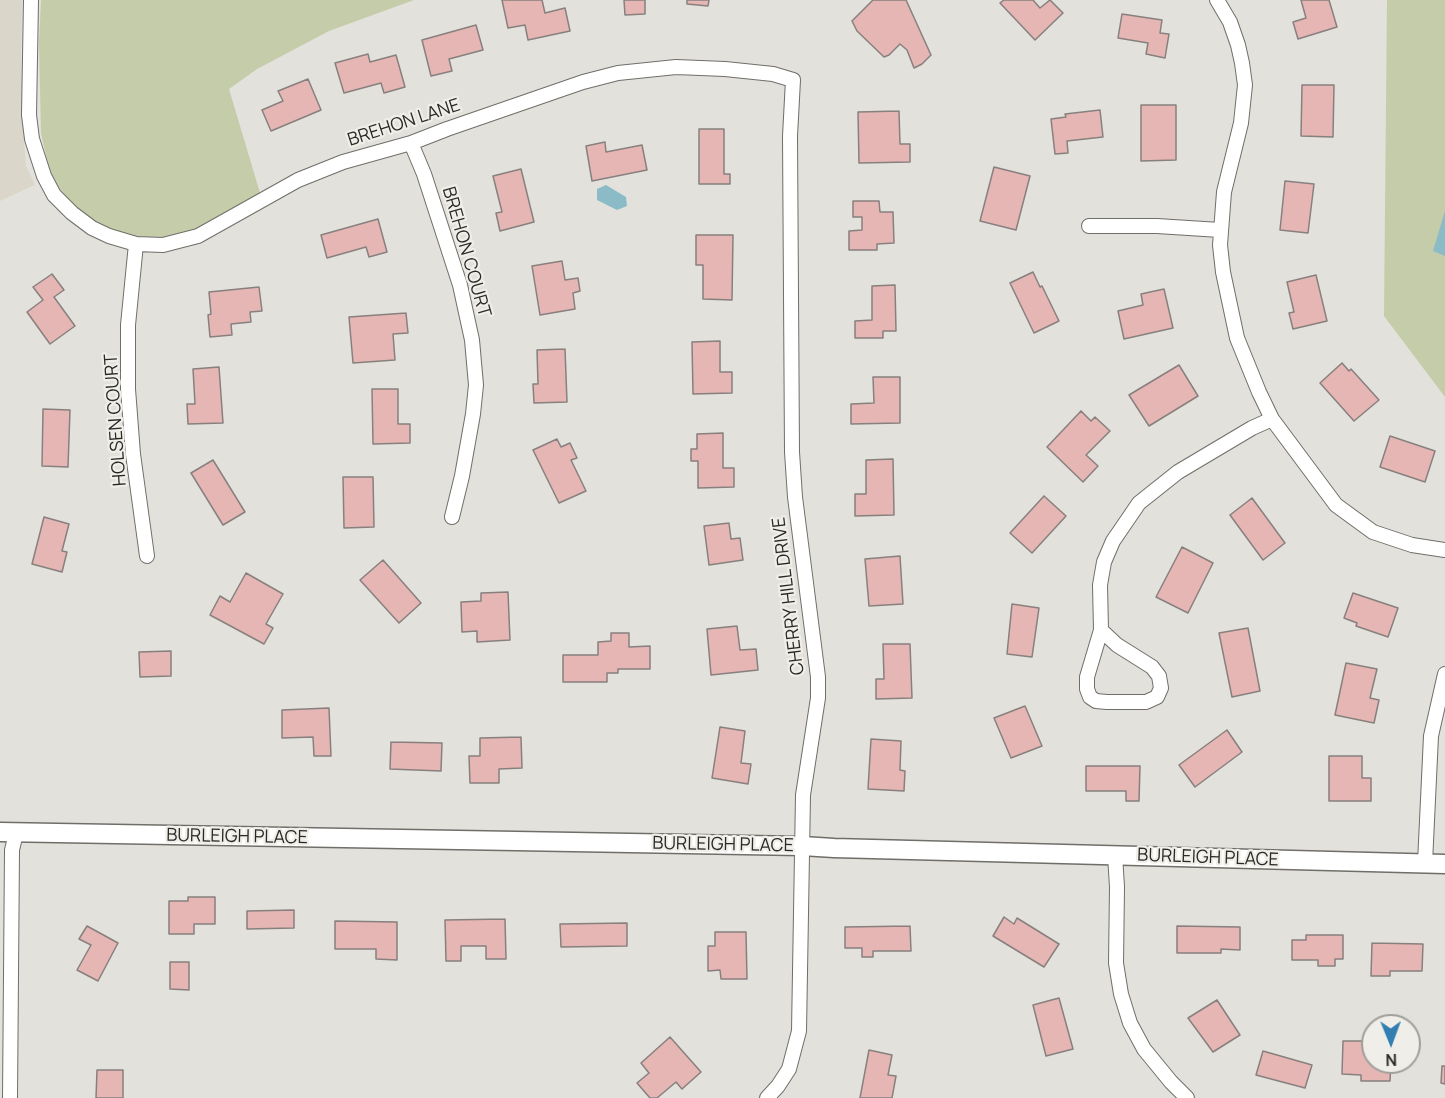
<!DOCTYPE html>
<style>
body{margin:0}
#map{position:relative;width:1445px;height:1098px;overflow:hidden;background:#e3e1db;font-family:Manrope,sans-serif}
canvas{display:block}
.north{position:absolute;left:1361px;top:1014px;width:60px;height:60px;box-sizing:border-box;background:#f0eee8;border:2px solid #a09f9a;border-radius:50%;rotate:179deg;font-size:16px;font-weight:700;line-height:24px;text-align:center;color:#292926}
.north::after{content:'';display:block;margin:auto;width:21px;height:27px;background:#347fb2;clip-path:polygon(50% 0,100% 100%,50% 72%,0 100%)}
</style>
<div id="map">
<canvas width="1445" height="1098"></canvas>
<div class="north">N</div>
</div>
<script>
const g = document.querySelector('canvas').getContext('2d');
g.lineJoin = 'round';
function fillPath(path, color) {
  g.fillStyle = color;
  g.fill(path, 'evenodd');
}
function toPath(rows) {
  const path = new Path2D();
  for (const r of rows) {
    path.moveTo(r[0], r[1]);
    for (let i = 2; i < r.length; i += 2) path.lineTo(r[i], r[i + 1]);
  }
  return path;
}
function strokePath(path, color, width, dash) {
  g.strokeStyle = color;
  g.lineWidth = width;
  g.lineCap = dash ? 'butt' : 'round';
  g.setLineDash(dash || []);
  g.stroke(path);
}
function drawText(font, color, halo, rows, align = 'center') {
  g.font = font + ' Manrope,sans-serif';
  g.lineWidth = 4.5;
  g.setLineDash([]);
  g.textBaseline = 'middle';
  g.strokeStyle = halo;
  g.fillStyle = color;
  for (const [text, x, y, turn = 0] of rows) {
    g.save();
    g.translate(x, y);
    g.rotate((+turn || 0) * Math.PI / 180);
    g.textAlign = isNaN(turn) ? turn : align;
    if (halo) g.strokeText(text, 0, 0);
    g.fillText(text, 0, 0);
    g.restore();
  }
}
fillPath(toPath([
 [0,0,22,0,21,55,24,141,26,166,35,185,0,201]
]), '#dad6c9');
fillPath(toPath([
 [41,0,414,0,329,31,257,69,229,89,260,193,194,230,173,237,155,239,135,238,116,234,95,223,77,210,51,178,41,133,39,43],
 [1387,0,1445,0,1445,397,1384,316]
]), '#c5cca9');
fillPath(toPath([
 [606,185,626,197,627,206,617,210,597,200,597,189],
 [1445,211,1445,256,1433,251]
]), '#8abbc7');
const building = toPath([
 [502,0,542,0,545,13,565,8,570,31,528,40,525,25,508,28,502,0],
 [624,0,645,0,645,14,625,15,624,0],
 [687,0,709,0,708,6,687,4,687,0],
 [873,0,906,0,931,55,922,64,914,68,907,50,900,44,889,55,884,57,857,31,852,21,873,0],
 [1004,0,1033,0,1040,8,1050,0,1063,13,1035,40,1000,3,1004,0],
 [1301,0,1329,0,1337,27,1298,39,1293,22,1306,18,1301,0],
 [1122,14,1162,20,1160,33,1169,34,1165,58,1146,54,1148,43,1118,38,1122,14],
 [476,25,483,50,449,59,452,71,431,76,422,40,476,25],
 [368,54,370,62,396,55,405,87,384,93,381,83,344,93,335,63,368,54],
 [308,79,321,110,271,131,262,110,283,101,278,91,308,79],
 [1302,85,1334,85,1333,137,1301,136,1302,85],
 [1141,105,1176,105,1176,160,1141,161,1141,105],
 [1100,110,1103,137,1067,141,1068,153,1055,154,1051,119,1066,117,1065,114,1100,110],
 [899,111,900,144,910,144,910,162,859,163,858,112,899,111],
 [699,129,724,129,724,174,730,174,730,184,699,184,699,129],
 [605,142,606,152,642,145,647,170,592,181,586,146,605,142],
 [994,167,1030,176,1016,230,980,221,994,167],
 [521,169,534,222,500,231,496,213,502,212,493,176,521,169],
 [1285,181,1314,184,1308,233,1280,230,1285,181],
 [853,201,879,201,880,212,893,212,894,243,877,244,877,250,849,250,849,231,862,230,862,217,853,217,853,201],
 [378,219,387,252,369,257,366,247,327,258,321,235,378,219],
 [696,235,733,235,732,300,703,299,703,265,696,265,696,235],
 [562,261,565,280,578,278,580,291,573,293,575,309,540,315,532,266,562,261],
 [1033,272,1040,287,1042,286,1059,321,1034,333,1010,283,1033,272],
 [52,274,64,290,54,297,75,326,50,344,27,312,43,300,33,287,52,274],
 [1316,275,1327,321,1293,329,1289,313,1294,312,1287,282,1316,275],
 [895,285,896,331,883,331,883,338,855,338,855,321,872,320,872,286,895,285],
 [259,287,262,311,250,312,251,322,231,324,232,335,210,337,208,315,211,314,209,292,259,287],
 [1164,289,1173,328,1124,339,1118,311,1143,305,1141,294,1164,289],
 [406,313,408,333,393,334,395,360,353,363,349,317,406,313],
 [720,341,720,372,732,372,732,393,693,394,692,342,720,341],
 [565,349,567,402,534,403,533,384,538,384,537,350,565,349],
 [1342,363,1349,371,1351,369,1379,400,1354,421,1320,383,1342,363],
 [1179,365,1198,396,1149,426,1129,395,1179,365],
 [219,367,223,423,188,424,187,404,195,404,193,369,219,367],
 [873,377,900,377,900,423,851,424,851,404,874,403,873,377],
 [372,389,398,389,398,424,410,424,410,443,373,444,372,389],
 [43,409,70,410,68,467,42,466,43,409],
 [1081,411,1091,421,1095,417,1110,431,1086,455,1098,466,1083,482,1047,447,1081,411],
 [723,433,723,468,734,468,734,487,698,488,698,461,691,461,691,449,697,449,697,434,723,433],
 [1390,436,1435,451,1425,482,1380,467,1390,436],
 [557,439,561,447,570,443,577,458,571,460,586,491,559,503,533,450,557,439],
 [893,459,894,515,855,516,855,494,866,494,866,460,893,459],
 [213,460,245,512,223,525,191,473,213,460],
 [343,477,373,477,374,527,344,528,343,477],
 [1044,496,1066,516,1032,553,1010,533,1044,496],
 [1252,498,1285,543,1263,560,1230,515,1252,498],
 [44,517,69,524,62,551,67,552,62,572,32,564,44,517],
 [729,523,731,539,740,538,743,560,709,565,704,526,729,523],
 [1182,547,1213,563,1188,613,1156,597,1182,547],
 [900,556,903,604,869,606,865,559,900,556],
 [383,560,421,603,399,623,360,580,383,560],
 [246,573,283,594,266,624,273,628,264,644,210,615,220,596,230,602,246,573],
 [508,592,510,640,477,642,477,631,462,632,461,602,481,601,481,593,508,592],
 [1353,593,1398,608,1388,637,1356,626,1357,623,1344,618,1353,593],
 [1012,604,1039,608,1032,657,1007,654,1012,604],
 [737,626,740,650,756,649,758,670,711,675,707,629,737,626],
 [1248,628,1260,691,1232,697,1219,633,1248,628],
 [611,633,629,633,629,647,650,646,650,669,618,669,618,673,607,673,607,682,563,682,563,655,598,655,598,642,611,641,611,633],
 [883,644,910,644,912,698,876,699,876,679,884,679,883,644],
 [171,651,171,676,140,677,139,652,171,651],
 [1346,663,1377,669,1370,698,1379,700,1374,723,1335,715,1346,663],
 [1025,706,1042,746,1011,758,994,718,1025,706],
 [329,708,331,756,314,756,313,737,282,738,282,710,329,708],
 [720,727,745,731,741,763,751,764,748,784,712,778,720,727],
 [1227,730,1242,752,1195,787,1179,765,1227,730],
 [521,737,522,768,499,769,499,783,470,783,469,756,480,756,480,738,521,737],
 [871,739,901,741,900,770,905,771,904,791,868,789,871,739],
 [391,742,442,743,441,771,390,769,391,742],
 [1329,756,1362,756,1362,778,1371,778,1371,801,1329,801,1329,756],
 [1086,766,1140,766,1139,801,1126,801,1126,791,1086,791,1086,766],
 [188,897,215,897,215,924,194,924,194,934,169,934,169,901,188,901,188,897],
 [294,910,294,928,247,929,247,911,294,910],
 [1004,917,1014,924,1017,918,1059,944,1044,967,993,936,1004,917],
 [505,919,506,959,486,959,486,946,461,946,461,961,446,961,445,920,505,919],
 [335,921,397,922,397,960,376,959,376,949,335,949,335,921],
 [627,923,627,946,561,947,560,924,627,923],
 [87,926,118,943,98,981,77,970,91,945,79,939,87,926],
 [910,926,911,951,873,951,873,957,862,957,862,948,845,948,845,927,910,926],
 [1177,926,1240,927,1240,950,1221,949,1221,953,1177,953,1177,926],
 [715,932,746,932,747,979,721,979,720,970,708,971,708,946,715,946,715,932],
 [1306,935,1343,935,1343,959,1335,959,1335,966,1318,966,1318,960,1292,960,1292,940,1306,940,1306,935],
 [1372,943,1423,944,1422,971,1390,971,1390,976,1371,976,1372,943],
 [170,962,189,962,189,990,170,989,170,962],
 [1059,998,1073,1049,1046,1056,1033,1005,1059,998],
 [1217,1000,1240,1035,1213,1052,1188,1018,1217,1000],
 [670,1037,701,1072,682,1089,676,1082,657,1098,650,1098,637,1083,649,1073,641,1063,670,1037],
 [1343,1041,1372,1041,1373,1062,1391,1062,1390,1081,1361,1081,1361,1075,1342,1074,1343,1041],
 [869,1050,892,1055,888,1075,896,1076,892,1098,860,1098,869,1050],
 [1263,1051,1312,1065,1305,1088,1256,1075,1263,1051],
 [1442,1066,1445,1066,1445,1084,1441,1083,1442,1066],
 [97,1070,123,1070,123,1098,96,1098,97,1070]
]);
fillPath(building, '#e5b6b3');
strokePath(building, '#87807f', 1.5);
const street = toPath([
 [31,0,29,115,32,139,44,176,54,195,72,213,92,228,109,236,136,244,163,245,198,236,298,180,343,162,411,143,447,129,583,82,618,73,676,67,725,69,773,74,793,80,790,136,792,452,795,497,818,677,818,698,803,795,799,1031,789,1069,778,1086,767,1098],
 [1217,0,1230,22,1238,45,1242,63,1245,85,1241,123,1224,192,1220,245,1223,272,1237,338,1259,392,1272,419,1336,505,1373,532,1412,545,1445,550],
 [411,143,424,174,460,285,472,340,476,385,473,414,462,476,452,517],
 [1089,226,1157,226,1220,230],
 [136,244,128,325,128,389,133,454,147,556],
 [1101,630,1100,585,1104,562,1113,541,1139,503,1178,472,1252,428,1272,419],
 [1101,630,1117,645,1152,667,1159,676,1161,688,1157,697,1146,702,1107,702,1096,701,1090,697,1087,689,1087,677,1101,630],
 [1115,855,1117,887,1116,963,1121,994,1130,1023,1144,1049,1171,1082,1187,1098],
 [1425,863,1431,736,1445,674],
 [10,1098,12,850,16,833]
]);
const secondary = toPath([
 [0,832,802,846,834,848,1445,864]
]);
strokePath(street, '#706e69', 16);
strokePath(secondary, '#706e69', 21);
strokePath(street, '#fff', 14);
strokePath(secondary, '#fff', 18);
drawText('18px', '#292926', '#f0eee8', [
 ["BREHON LANE",404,123,-18],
 ["BREHON COURT",466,252,74],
 ["HOLSEN COURT",116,420,-94],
 ["CHERRY HILL DRIVE",789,596,-97],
 ["BURLEIGH PLACE",237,837,1],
 ["BURLEIGH PLACE",723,845,1],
 ["BURLEIGH PLACE",1208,858,2]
]);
</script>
